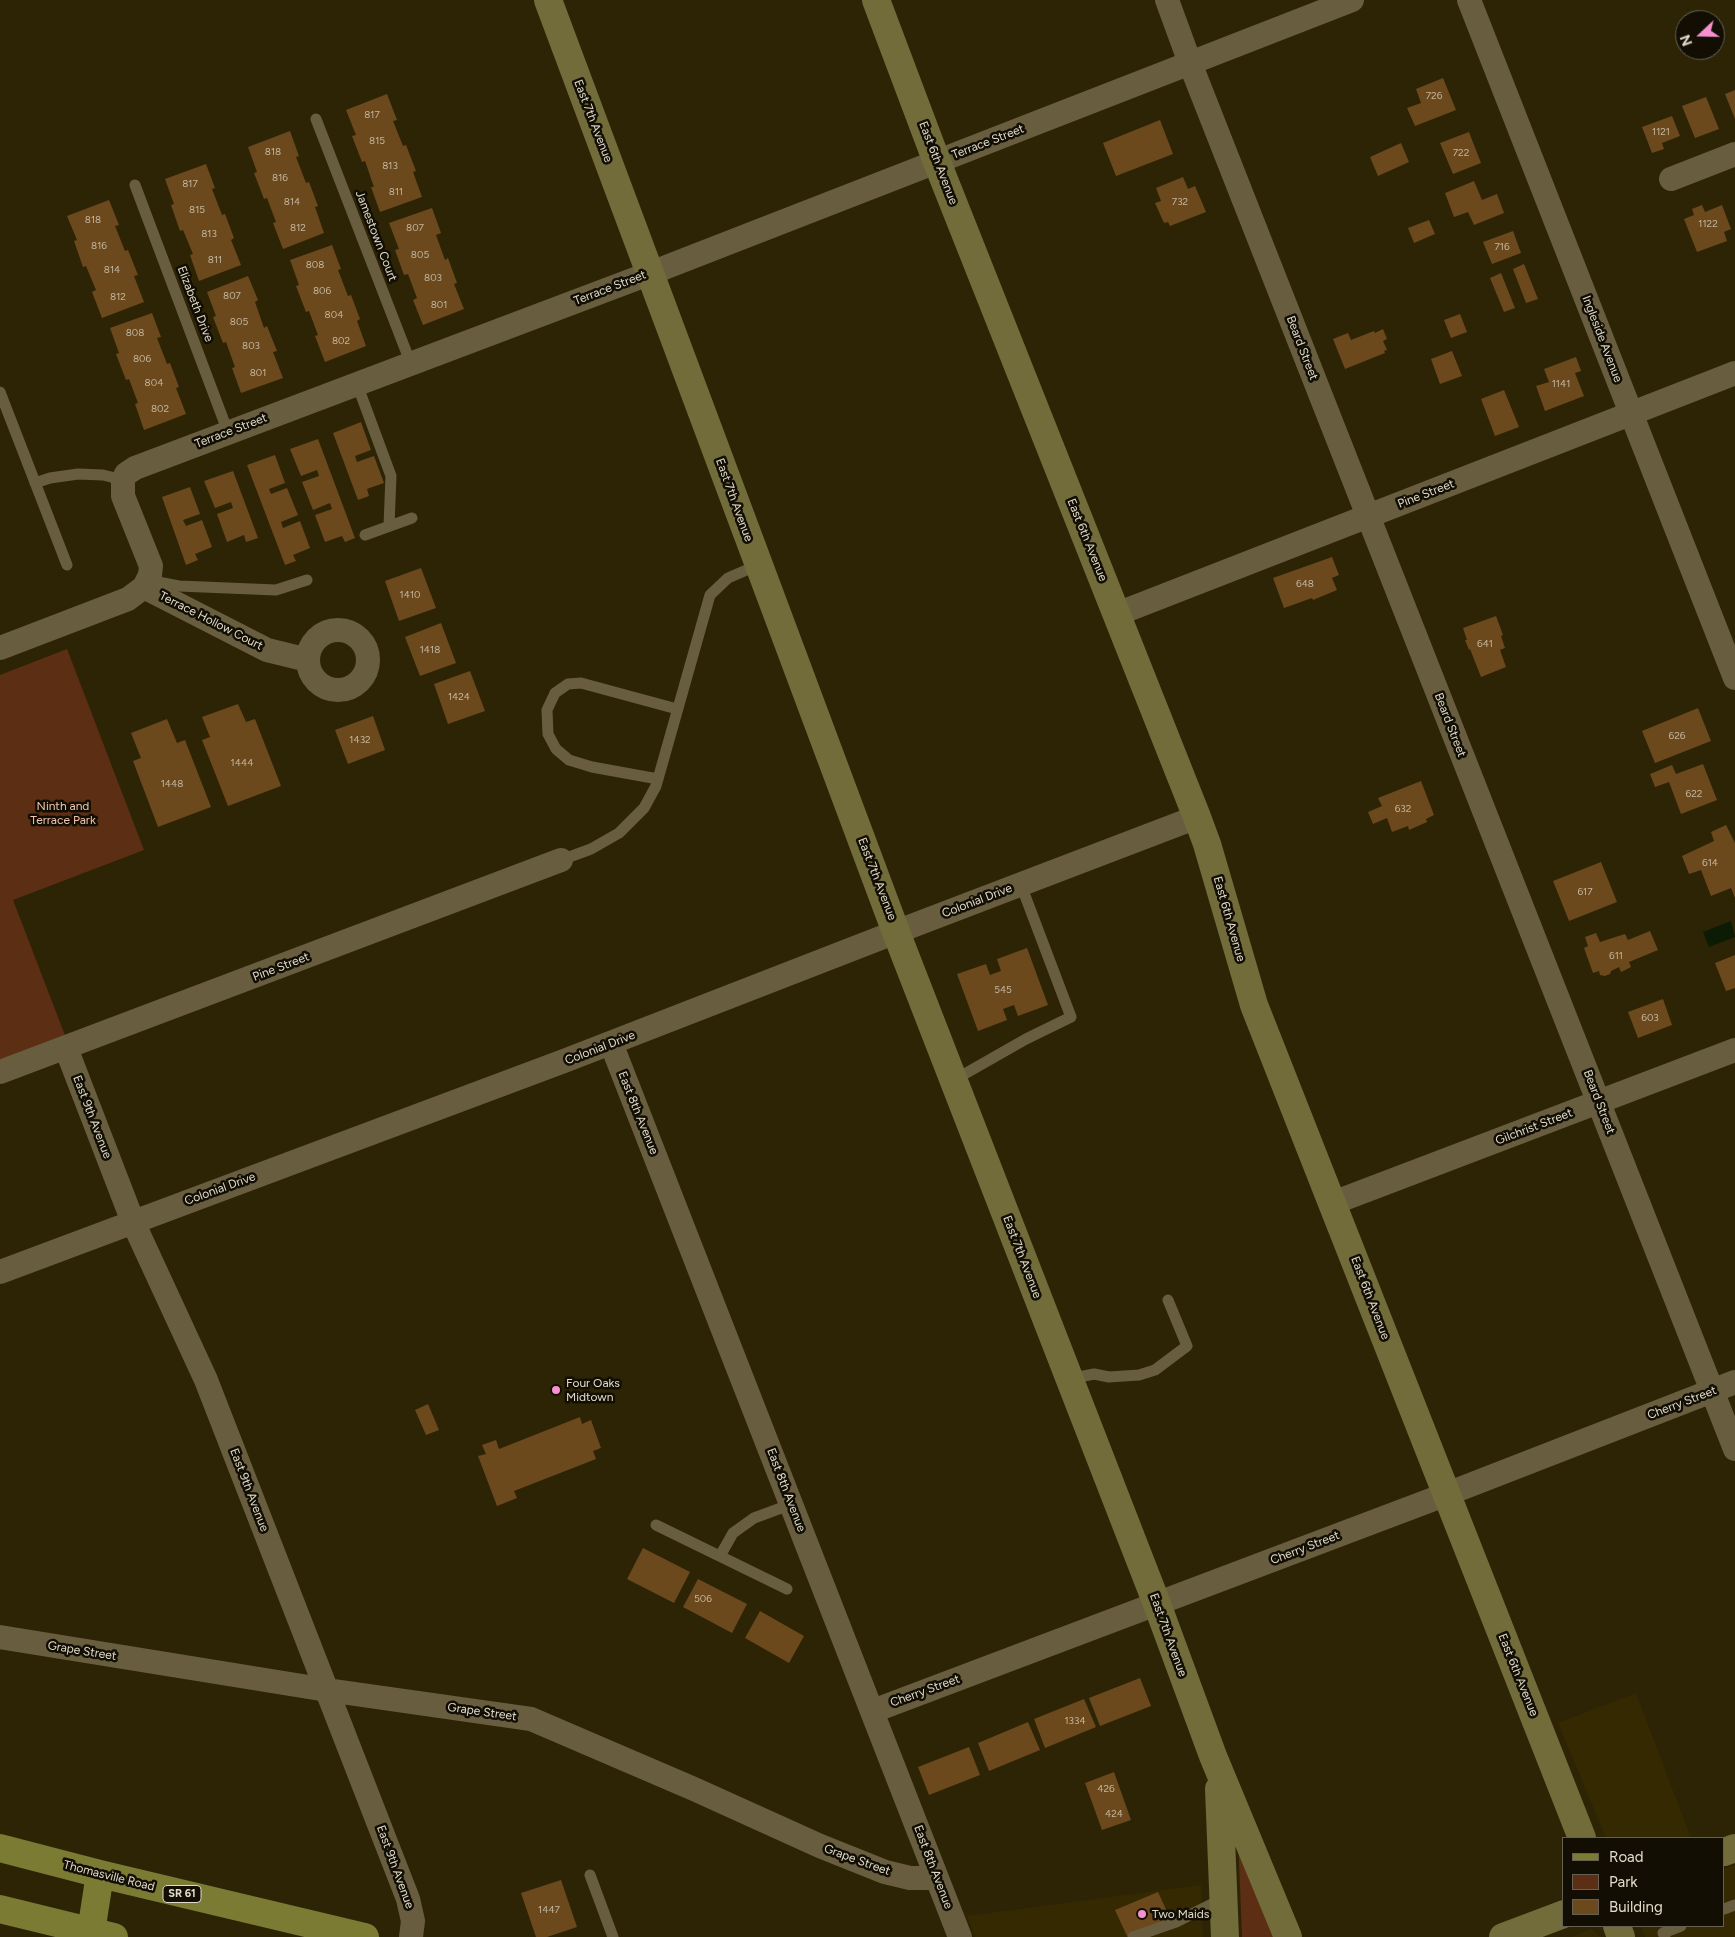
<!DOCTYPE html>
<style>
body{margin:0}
#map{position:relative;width:1735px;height:1937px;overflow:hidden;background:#2d2406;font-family:Figtree,sans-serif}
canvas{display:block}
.legend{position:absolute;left:1562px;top:1837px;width:162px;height:90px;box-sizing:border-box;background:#120e03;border:1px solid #646053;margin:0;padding:6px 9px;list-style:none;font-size:15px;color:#e0dbca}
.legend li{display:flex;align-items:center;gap:10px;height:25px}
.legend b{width:25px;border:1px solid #646053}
.north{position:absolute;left:1675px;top:10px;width:50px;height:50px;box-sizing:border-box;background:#120e03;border:1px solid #646053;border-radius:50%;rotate:249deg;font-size:14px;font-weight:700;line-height:20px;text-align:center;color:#e0dbca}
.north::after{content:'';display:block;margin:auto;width:18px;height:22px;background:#f690cf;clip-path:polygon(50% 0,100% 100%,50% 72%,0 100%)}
</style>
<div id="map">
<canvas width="1735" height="1937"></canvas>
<ul class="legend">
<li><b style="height:6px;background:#7b7b34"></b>Road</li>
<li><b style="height:14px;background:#5c2e14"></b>Park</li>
<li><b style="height:14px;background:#6b491d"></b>Building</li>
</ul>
<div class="north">N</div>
</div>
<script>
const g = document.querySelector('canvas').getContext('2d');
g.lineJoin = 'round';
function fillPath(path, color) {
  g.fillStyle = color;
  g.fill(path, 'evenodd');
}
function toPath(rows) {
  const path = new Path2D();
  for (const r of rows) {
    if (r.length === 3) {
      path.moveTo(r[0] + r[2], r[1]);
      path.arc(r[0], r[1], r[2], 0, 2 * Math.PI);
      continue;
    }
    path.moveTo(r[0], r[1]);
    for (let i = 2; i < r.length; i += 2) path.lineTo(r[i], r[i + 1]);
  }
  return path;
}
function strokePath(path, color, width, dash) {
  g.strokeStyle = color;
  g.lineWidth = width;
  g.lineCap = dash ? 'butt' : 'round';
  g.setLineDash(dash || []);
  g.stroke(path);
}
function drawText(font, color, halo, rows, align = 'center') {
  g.font = font + ' Figtree,sans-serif';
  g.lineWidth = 5;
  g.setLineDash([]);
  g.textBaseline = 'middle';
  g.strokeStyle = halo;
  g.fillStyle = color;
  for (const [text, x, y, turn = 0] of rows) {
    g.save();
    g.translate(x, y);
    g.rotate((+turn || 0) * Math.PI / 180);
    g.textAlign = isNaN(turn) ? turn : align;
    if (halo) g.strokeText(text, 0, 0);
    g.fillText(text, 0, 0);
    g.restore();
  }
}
fillPath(toPath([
 [1636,1693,1691,1838,1606,1838,1558,1723],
 [1735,1865,1735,1937,1645,1937,1641,1926,1724,1926,1724,1869],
 [1201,1885,1203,1937,975,1937,967,1916],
 [1591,1929,1601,1937,1571,1937]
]), '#342901');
fillPath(toPath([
 [67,649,144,850,13,900,66,1038,0,1063,0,675],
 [1238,1838,1277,1937,1242,1937]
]), '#5c2e14');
fillPath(toPath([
 [1731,921,1735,937,1709,947,1703,932]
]), '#0c1b03');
fillPath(toPath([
 [1443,78,1456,110,1415,126,1407,108,1421,103,1416,89],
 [1735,90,1735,119,1725,94],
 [387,94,397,120,393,121,403,146,406,145,416,171,413,172,422,197,380,212,371,187,374,187,365,161,362,162,352,136,356,135,346,110],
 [1706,97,1719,129,1695,138,1682,106],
 [1672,116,1680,136,1662,143,1664,149,1652,153,1642,127],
 [1160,120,1173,154,1116,176,1103,143],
 [290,131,299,156,296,157,306,183,309,182,318,206,315,207,324,233,283,249,273,223,276,222,267,198,264,199,254,173,257,172,248,147],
 [1469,132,1481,163,1453,174,1440,143],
 [1401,143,1409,162,1378,176,1370,157],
 [206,164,215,188,212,189,222,215,225,214,234,238,231,240,241,265,199,281,190,255,193,254,183,230,180,231,171,205,174,204,165,179],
 [1183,177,1188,189,1195,186,1206,212,1170,226,1168,222,1164,223,1155,203,1161,201,1156,188],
 [1474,181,1482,200,1497,194,1504,213,1474,225,1468,212,1454,217,1445,193],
 [109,200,119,225,115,226,125,251,128,250,138,275,134,276,144,302,102,318,92,292,96,290,86,266,83,267,74,241,77,240,67,216],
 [1702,205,1705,212,1722,205,1731,229,1724,232,1727,241,1697,252,1684,219,1694,215,1692,209],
 [432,208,441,233,436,235,445,260,448,258,457,283,454,284,464,309,423,325,413,300,417,298,408,274,404,275,395,250,399,249,389,223],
 [1429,220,1435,234,1414,243,1408,228],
 [1513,231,1521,253,1492,264,1483,242],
 [332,245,341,269,338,270,348,296,351,295,360,319,357,321,366,346,325,362,315,336,318,335,309,311,306,312,296,286,299,285,290,260],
 [1524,264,1538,299,1526,303,1513,269],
 [1501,273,1515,308,1504,312,1490,278],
 [248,276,258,300,255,302,264,328,267,326,277,351,273,352,283,378,241,393,232,368,235,367,226,342,223,343,213,317,216,316,207,292],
 [152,313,161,337,157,338,167,364,170,363,179,387,176,388,186,414,144,430,135,404,138,403,129,379,126,380,116,354,119,353,110,328],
 [1460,314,1467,332,1451,338,1444,320],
 [1383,329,1387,339,1383,341,1387,350,1384,351,1385,353,1345,369,1333,339,1348,333,1351,340,1374,331,1375,333],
 [1452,351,1462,376,1440,384,1431,359],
 [1576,357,1581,371,1575,373,1584,396,1545,411,1536,386,1549,382,1544,369],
 [1504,390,1519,427,1495,436,1481,399],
 [361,422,371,450,355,456,357,462,374,456,384,483,367,489,369,496,358,500,333,433],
 [318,439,355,538,345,542,342,536,325,542,315,515,332,509,330,503,313,510,302,482,319,476,317,470,301,476,290,449],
 [275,455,285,483,269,489,271,494,287,488,298,515,281,522,283,528,300,521,310,548,293,555,296,561,285,565,247,465],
 [233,471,258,538,246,542,244,535,227,542,217,514,233,508,231,502,215,508,204,481],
 [190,487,200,514,183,520,186,526,202,520,212,547,195,554,198,560,186,565,162,497],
 [1332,557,1339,575,1332,578,1337,590,1313,600,1312,598,1284,608,1273,578],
 [421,568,436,608,399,621,385,581],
 [1496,616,1503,635,1501,636,1505,648,1500,650,1506,667,1481,677,1470,649,1469,650,1465,640,1467,640,1463,628],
 [441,623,456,663,420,676,405,637],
 [470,671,485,711,448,724,434,684],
 [238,704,246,722,255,719,281,786,228,806,202,740,210,737,202,717],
 [1698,708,1711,741,1655,763,1642,731],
 [373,716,385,750,348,764,335,730],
 [167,719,177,743,185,740,211,807,158,827,133,761,141,758,131,733],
 [1703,764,1717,800,1681,814,1669,782,1655,787,1650,774,1672,765,1676,774],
 [1421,781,1434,815,1426,819,1427,822,1409,830,1408,826,1392,832,1387,818,1373,824,1368,812,1382,806,1378,798],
 [1726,825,1735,843,1735,898,1731,888,1711,896,1701,870,1689,874,1682,856,1714,841,1711,832],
 [1601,862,1617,902,1569,921,1553,881],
 [1650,931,1658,950,1629,962,1631,967,1621,972,1619,967,1611,971,1610,974,1605,976,1600,975,1599,971,1593,973,1584,948,1588,946,1585,937,1596,933,1600,942,1625,934,1628,940],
 [1027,948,1048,1005,1018,1016,1014,1005,1003,1009,1007,1020,978,1031,957,974,986,964,990,975,1001,971,997,959],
 [1735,955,1735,988,1726,991,1715,963],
 [1663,999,1672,1025,1638,1038,1628,1012],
 [428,1404,439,1430,426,1435,415,1410],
 [580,1417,582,1424,591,1420,601,1448,593,1451,596,1459,514,1491,517,1498,497,1506,478,1456,486,1454,482,1445,496,1440,499,1449],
 [643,1548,690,1572,674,1603,627,1579],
 [698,1579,747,1604,732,1633,683,1607],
 [760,1611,804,1636,789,1663,745,1638],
 [1140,1678,1151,1706,1100,1726,1089,1698],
 [1084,1699,1096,1727,1045,1748,1034,1719],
 [1028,1722,1040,1750,989,1771,978,1743],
 [969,1747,980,1775,929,1795,918,1767],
 [1114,1772,1131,1820,1102,1830,1085,1783],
 [561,1880,577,1927,547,1937,536,1937,521,1893],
 [1158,1892,1170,1918,1127,1936,1115,1910]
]), '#6b491d');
strokePath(toPath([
 [316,119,411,364],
 [135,185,228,432],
 [357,384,391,476,389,526],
 [0,392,67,565],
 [35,483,50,478,78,474,103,475,123,480],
 [365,535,412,518],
 [147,580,179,586,276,590,307,580],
 [658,779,592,767,569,760,556,749,548,734,547,710,555,693,568,684,581,683,677,709],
 [561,860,591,849,619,833,644,808,656,786,710,595,728,578,758,565],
 [954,1080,1026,1039,1071,1017,1021,885],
 [1069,1379,1094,1374,1109,1377,1139,1375,1155,1370,1187,1346,1168,1300],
 [656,1525,787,1589],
 [720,1556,733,1533,754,1518,792,1504],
 [590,1875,613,1937],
 [1724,1909,1735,1905],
 [1133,1937,1176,1922,1222,1899],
 [1665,1937,1663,1933,1681,1926]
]), '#685e3f', 11);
strokePath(toPath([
 [1167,0,1190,63,1735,1449],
 [1469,0,1735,678],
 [1671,179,1735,154],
 [144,587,267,650,308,660],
 [1117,614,1735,373],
 [338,660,30],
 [0,648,128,599,144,587,150,575,151,566,123,496,123,480,126,474,135,468,651,273,1352,0],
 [611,1043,960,1937],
 [66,1048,133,1222,206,1380,408,1899,413,1921,411,1937],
 [0,1072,561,860],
 [1333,1203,1735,1050],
 [0,1272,564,1061,896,932,1197,817],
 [0,1637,327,1690,531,1719,694,1789,820,1846,885,1872,910,1878,937,1878],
 [873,1711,1447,1494,1735,1382]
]), '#685e3f', 24);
strokePath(toPath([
 [548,0,896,932,1157,1604,1213,1756,1288,1937],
 [876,0,937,162,1197,817,1207,844,1254,1005,1582,1838],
 [1219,1789,1225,1937],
 [1724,1852,1735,1848],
 [1617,1926,1621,1937],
 [1503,1937,1564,1914]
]), '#716c39', 28);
strokePath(toPath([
 [0,1848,100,1874,365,1937],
 [0,1909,114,1937],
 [91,1932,100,1874]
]), '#7b7b34', 28);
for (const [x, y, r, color] of [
 [556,1390,5,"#f690cf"],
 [1142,1914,5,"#f690cf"]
]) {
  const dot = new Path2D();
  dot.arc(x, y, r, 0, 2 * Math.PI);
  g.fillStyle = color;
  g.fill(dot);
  strokePath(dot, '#120e03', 2);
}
drawText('10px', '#c3b69f', null, [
 ["726",1434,96],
 ["817",372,115],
 ["1121",1661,132],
 ["815",377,141],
 ["818",273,152],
 ["722",1461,153],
 ["813",390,166],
 ["816",280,178],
 ["817",190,184],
 ["811",396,192],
 ["814",292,202],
 ["732",1180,202],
 ["815",197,210],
 ["818",93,220],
 ["1122",1708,224],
 ["812",298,228],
 ["807",415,228],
 ["813",209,234],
 ["816",99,246],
 ["716",1502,247],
 ["805",420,255],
 ["811",215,260],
 ["808",315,265],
 ["814",112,270],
 ["803",433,278],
 ["806",322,291],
 ["807",232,296],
 ["812",118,297],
 ["801",439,305],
 ["804",334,315],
 ["805",239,322],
 ["808",135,333],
 ["802",341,341],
 ["803",251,346],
 ["806",142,359],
 ["801",258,373],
 ["804",154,383],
 ["1141",1561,384],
 ["802",160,409],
 ["648",1305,584],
 ["1410",410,595],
 ["641",1485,644],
 ["1418",430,650],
 ["1424",459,697],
 ["626",1677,736],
 ["1432",360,740],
 ["1444",242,763],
 ["1448",172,784],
 ["622",1694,794],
 ["632",1403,809],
 ["614",1710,863],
 ["617",1585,892],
 ["611",1616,956],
 ["545",1003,990],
 ["603",1650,1018],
 ["506",703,1599],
 ["1334",1075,1721],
 ["426",1106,1789],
 ["424",1114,1814],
 ["1447",549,1910]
]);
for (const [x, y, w] of [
 [182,1894,38]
]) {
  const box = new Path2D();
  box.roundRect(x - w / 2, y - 8.5, w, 17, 4);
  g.fillStyle = '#120e03';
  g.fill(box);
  strokePath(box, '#e0dbca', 1);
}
drawText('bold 11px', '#e0dbca', null, [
 ["SR 61",182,1894]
]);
drawText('12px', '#e0dbca', '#120e03', [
 ["East 7th Avenue",593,121,69],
 ["Terrace Street",988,142,-21],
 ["East 6th Avenue",938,163,69],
 ["Jamestown Court",376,236,69],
 ["Terrace Street",610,288,-21],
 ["Elizabeth Drive",195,304,69],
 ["Ingleside Avenue",1602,339,69],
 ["Beard Street",1302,348,69],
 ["Terrace Street",231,431,-21],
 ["Pine Street",1426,494,-21],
 ["East 7th Avenue",734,500,70],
 ["East 6th Avenue",1087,540,68],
 ["Terrace Hollow Court",211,621,27],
 ["Beard Street",1450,725,69],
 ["East 7th Avenue",877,879,69],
 ["Colonial Drive",977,901,-21],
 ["East 6th Avenue",1229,919,74],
 ["Pine Street",281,967,-21],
 ["Colonial Drive",600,1048,-21],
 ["Beard Street",1599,1102,69],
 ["East 8th Avenue",638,1113,68],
 ["East 9th Avenue",92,1117,69],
 ["Gilchrist Street",1534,1127,-21],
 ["Colonial Drive",220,1189,-20],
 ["East 7th Avenue",1022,1257,69],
 ["East 6th Avenue",1370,1298,69],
 ["Cherry Street",1682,1403,-21],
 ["East 9th Avenue",249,1490,69],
 ["East 8th Avenue",786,1490,69],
 ["Cherry Street",1305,1548,-21],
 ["East 7th Avenue",1168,1635,70],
 ["Grape Street",82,1651,9],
 ["East 6th Avenue",1518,1675,68],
 ["Cherry Street",925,1691,-20],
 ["Grape Street",482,1712,8],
 ["Grape Street",857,1860,20],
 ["East 9th Avenue",395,1867,70],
 ["East 8th Avenue",933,1867,69],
 ["Thomasville Road",109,1876,14]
]);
drawText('12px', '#f4c6ae', '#120e03', [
 ["Ninth and",63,806],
 ["Terrace Park",63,820]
]);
drawText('12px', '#e0dbca', '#120e03', [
 ["Four Oaks",566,1383],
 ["Midtown",566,1397],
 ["Two Maids",1152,1914]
], 'left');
</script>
